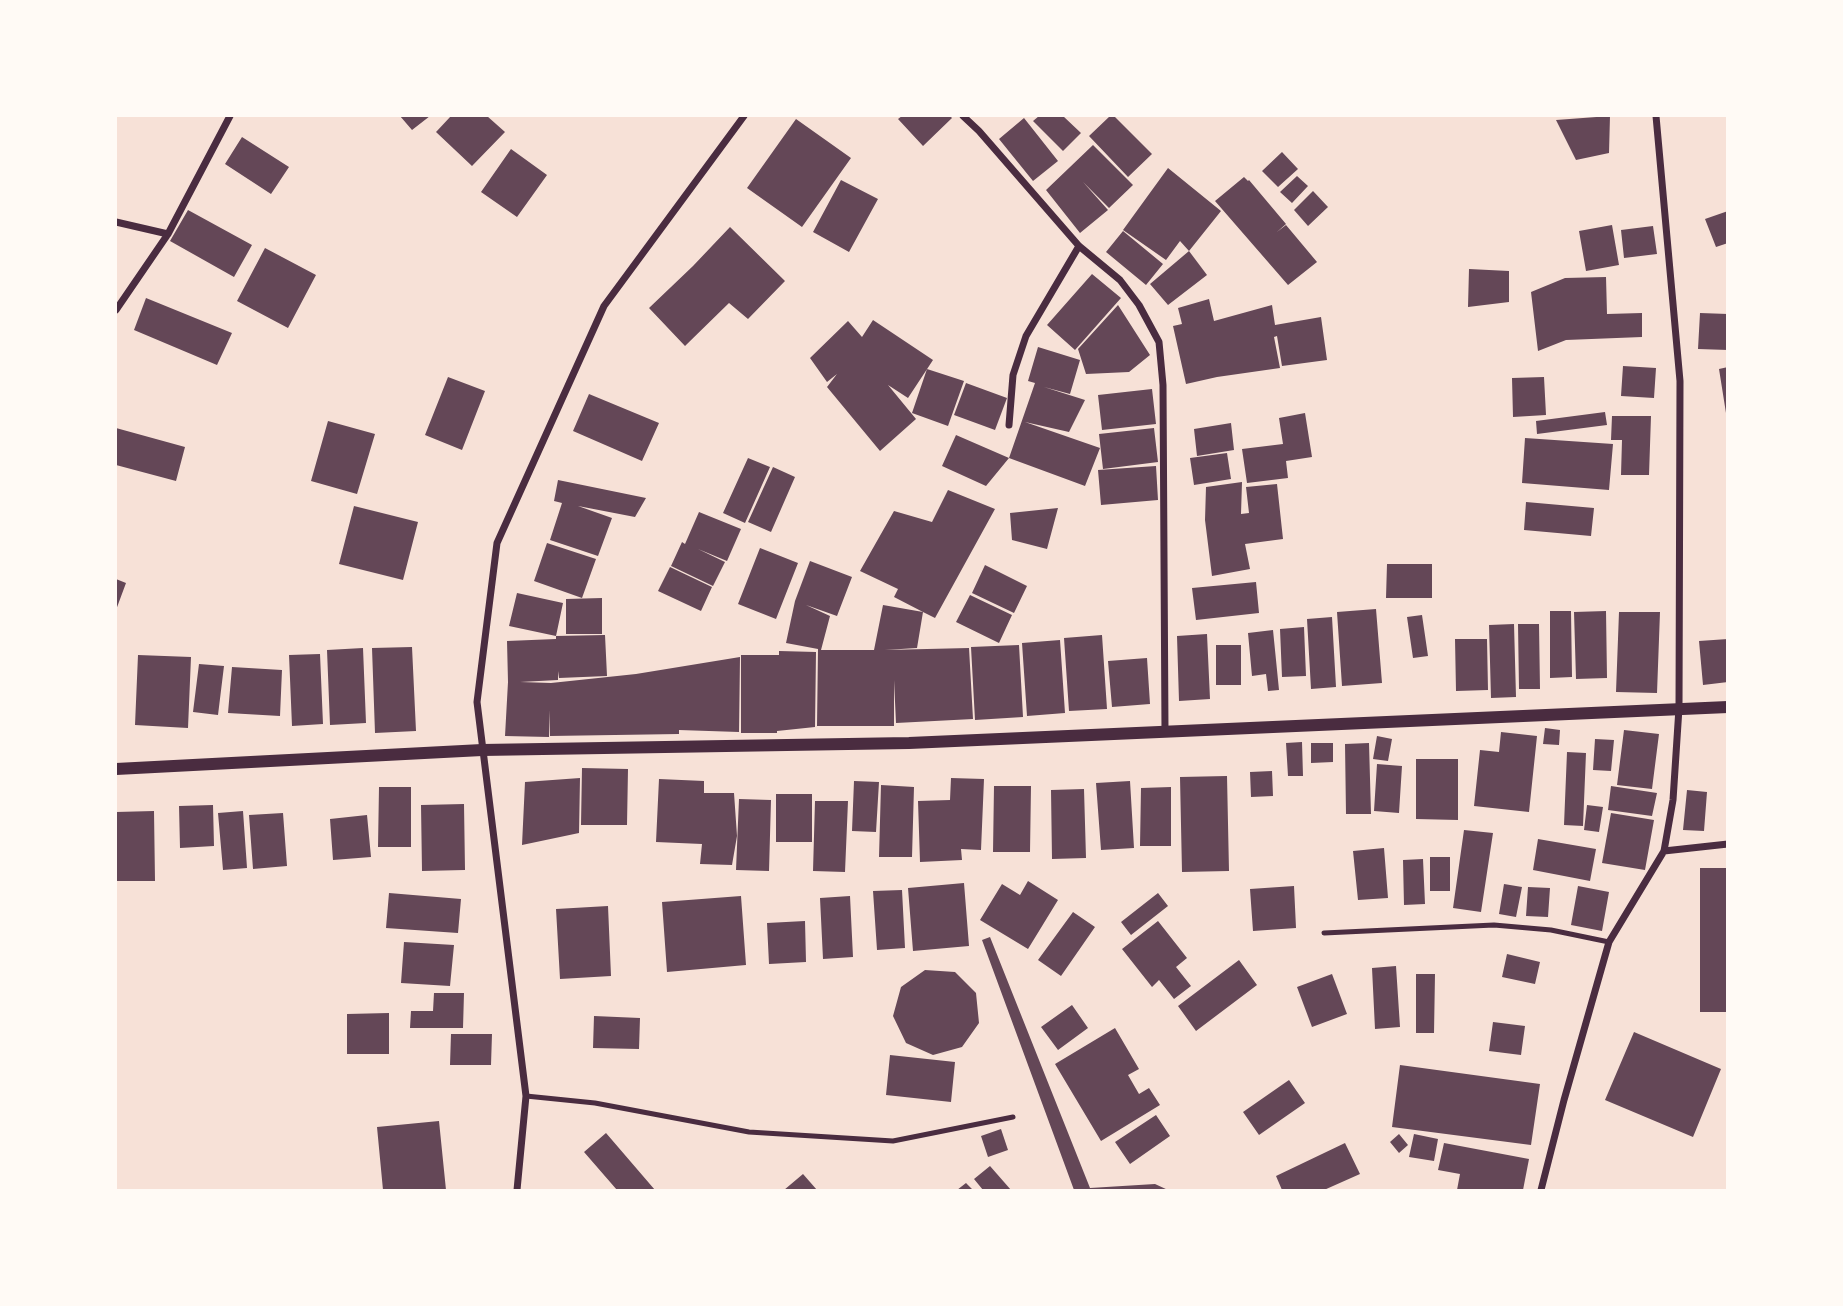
<!DOCTYPE html>
<style>
body{margin:0}
#map{position:relative;width:1843px;height:1306px;overflow:hidden;background:#f7e1d7;font-family:"Work Sans",sans-serif}
canvas{display:block}
.frame{position:absolute;inset:0;border:117px solid #fffaf5;pointer-events:none}
</style>
<div id="map">
<canvas width="1843" height="1306"></canvas>
<div class="frame"></div>
</div>
<script>
const g = document.querySelector('canvas').getContext('2d');
g.lineJoin = 'round';
function fillPath(path, color) {
  g.fillStyle = color;
  g.fill(path, 'evenodd');
}
function toPath(rows) {
  const path = new Path2D();
  for (const r of rows) {
    path.moveTo(r[0], r[1]);
    for (let i = 2; i < r.length; i += 2) path.lineTo(r[i], r[i + 1]);
  }
  return path;
}
function strokePath(path, color, width, dash) {
  g.strokeStyle = color;
  g.lineWidth = width;
  g.lineCap = dash ? 'butt' : 'round';
  g.setLineDash(dash || []);
  g.stroke(path);
}
fillPath(toPath([
 [400,116,430,116,412,130],
 [451,116,487,116,505,132,472,166,436,132],
 [902,116,950,116,952,118,923,146,898,119],
 [1039,116,1063,116,1081,133,1063,151,1033,121],
 [1110,116,1114,116,1152,154,1128,177,1089,136],
 [1610,116,1609,153,1576,160,1556,120],
 [1024,118,1058,161,1033,181,999,139],
 [796,119,851,158,802,227,747,188],
 [242,137,289,167,271,194,225,164],
 [1093,145,1133,185,1109,208,1083,182,1108,210,1080,233,1046,190],
 [511,149,547,175,517,217,481,192],
 [1282,152,1298,169,1278,187,1262,171],
 [1168,168,1221,211,1189,251,1180,241,1166,260,1123,230],
 [1297,176,1308,186,1292,203,1280,192],
 [1244,177,1248,181,1249,180,1286,224,1277,232,1286,225,1317,262,1288,285,1215,201],
 [841,180,878,199,849,252,813,232],
 [1313,191,1328,207,1308,226,1294,210],
 [188,210,252,245,234,277,170,241],
 [1728,211,1728,243,1716,247,1705,219],
 [1612,225,1619,265,1586,271,1579,231],
 [1653,226,1657,254,1624,258,1621,230],
 [730,227,785,281,748,319,729,303,685,346,649,308,693,266],
 [1123,231,1163,264,1146,285,1106,252],
 [265,248,316,275,288,328,237,301],
 [1189,251,1207,275,1168,305,1150,284],
 [1469,269,1509,271,1509,302,1468,307],
 [1092,274,1121,298,1075,350,1047,325],
 [1606,277,1607,314,1642,313,1642,337,1566,340,1538,351,1531,292,1565,278],
 [146,298,232,333,217,365,134,330],
 [1209,299,1214,321,1272,305,1275,325,1321,317,1327,360,1282,366,1277,336,1274,337,1280,368,1217,377,1186,384,1173,326,1182,324,1178,308],
 [1118,305,1150,355,1129,372,1086,374,1078,349],
 [1700,313,1728,314,1728,350,1698,349],
 [873,320,933,360,908,398,888,385,916,419,880,451,827,387,837,374,827,382,810,358,848,321,862,337],
 [1038,347,1080,360,1070,394,1044,387,1085,400,1069,432,1025,422,1100,448,1085,486,1009,458,1035,383,1028,381],
 [1623,366,1656,368,1654,398,1621,396],
 [1728,367,1728,413,1726,413,1719,369],
 [927,369,964,381,948,426,912,413],
 [448,377,485,391,462,450,425,435],
 [1544,377,1546,415,1513,417,1512,378],
 [966,383,1007,398,995,430,954,415],
 [1152,389,1156,424,1102,430,1098,395],
 [589,394,659,423,642,461,573,431],
 [1605,412,1607,425,1537,434,1536,421],
 [1305,413,1312,457,1286,461,1288,478,1247,483,1242,449,1283,444,1279,418],
 [1612,416,1651,416,1649,475,1621,475,1622,440,1611,440],
 [328,421,375,434,357,494,311,481],
 [1231,423,1234,450,1197,456,1194,429],
 [116,428,185,447,176,481,116,465],
 [1154,428,1158,462,1103,469,1099,434],
 [956,435,1009,458,986,486,942,466],
 [1525,438,1613,444,1609,490,1522,483],
 [1227,453,1231,479,1194,485,1190,458],
 [748,458,770,467,745,523,723,513],
 [1156,466,1158,500,1101,505,1098,470],
 [773,467,795,477,771,532,748,522],
 [558,480,646,498,635,517,578,506,612,518,598,556,550,540,562,503,554,501],
 [1242,482,1241,514,1249,513,1246,487,1277,484,1283,539,1245,544,1250,569,1212,576,1205,520,1206,487],
 [948,490,995,509,935,618,923,612,917,648,885,650,969,648,973,719,896,723,894,680,894,726,817,726,818,649,786,643,795,601,810,561,852,577,837,616,806,605,830,616,821,650,874,650,883,605,923,612,894,597,898,589,860,571,894,511,932,522],
 [1526,502,1594,508,1591,536,1524,530],
 [354,506,418,522,403,580,339,564],
 [1058,508,1047,549,1012,540,1010,513],
 [699,512,741,529,727,561,698,549,725,562,713,586,671,566,682,542,685,544],
 [547,543,596,559,582,598,534,581],
 [760,548,798,563,776,619,738,604],
 [1387,564,1432,564,1432,598,1386,598],
 [985,565,1027,586,1014,613,972,593],
 [670,567,712,587,701,611,658,591],
 [116,579,126,583,116,610],
 [1256,582,1259,613,1196,620,1192,588],
 [517,593,563,603,556,636,509,626],
 [970,595,1012,615,999,643,956,622],
 [602,598,602,634,566,634,566,599],
 [1376,609,1382,683,1342,686,1337,612],
 [1550,611,1571,611,1572,677,1550,678],
 [1606,611,1607,678,1576,679,1574,612],
 [1619,612,1660,612,1657,693,1616,692],
 [1422,615,1428,656,1413,658,1407,617],
 [1332,617,1336,687,1311,689,1307,619],
 [1514,624,1516,697,1491,698,1489,625],
 [1518,624,1539,624,1540,689,1519,689],
 [1304,627,1306,676,1282,677,1280,629],
 [1273,630,1279,690,1268,691,1266,674,1252,676,1248,633],
 [1207,634,1210,699,1179,701,1177,636],
 [605,635,607,676,559,678,558,671,558,680,520,682,551,683,636,674,740,657,739,732,679,730,679,734,550,736,550,710,549,737,505,736,508,682,507,641,556,639,556,636],
 [1102,635,1107,709,1069,711,1064,638],
 [1455,639,1487,639,1488,690,1456,691],
 [1728,639,1728,682,1703,685,1699,641],
 [1060,640,1065,713,1027,716,1022,643],
 [1019,645,1023,717,975,720,971,647],
 [1216,645,1241,645,1241,685,1216,685],
 [412,647,416,731,375,733,372,648],
 [363,648,366,723,330,725,327,650],
 [779,651,816,652,815,727,777,731,777,733,741,733,741,655,779,655],
 [320,654,323,724,292,726,289,655],
 [138,655,191,657,188,728,135,725],
 [1147,658,1150,704,1112,707,1108,661],
 [199,664,224,666,218,715,193,712],
 [232,667,282,670,280,716,228,713],
 [1545,728,1560,730,1559,745,1543,744],
 [1624,730,1659,734,1652,789,1617,785],
 [1501,732,1537,736,1529,812,1474,806,1480,750,1499,752],
 [1377,736,1392,739,1388,761,1373,759],
 [1595,739,1614,740,1611,771,1593,770],
 [1302,742,1303,776,1288,776,1286,743],
 [1311,743,1333,743,1333,762,1311,763],
 [1369,743,1371,814,1346,814,1345,744],
 [1567,752,1586,753,1583,826,1564,825],
 [1416,759,1458,759,1458,820,1416,819],
 [1377,764,1402,766,1399,813,1374,811],
 [582,768,628,769,627,825,581,825],
 [1272,771,1273,796,1251,797,1250,772],
 [1227,776,1229,871,1182,872,1180,777],
 [580,778,579,833,522,845,525,782],
 [951,778,984,779,981,850,961,849,962,860,920,862,918,801,950,800],
 [659,779,704,781,704,793,734,793,737,836,732,865,700,864,702,844,656,842],
 [854,781,879,782,876,832,852,831],
 [1130,781,1134,848,1101,850,1096,783],
 [881,785,914,787,912,857,879,857],
 [994,786,1031,786,1030,852,993,852],
 [1611,786,1657,793,1652,816,1608,810],
 [379,787,411,787,411,847,378,847],
 [1171,787,1171,846,1140,846,1141,788],
 [1084,789,1086,858,1052,859,1051,790],
 [1687,790,1707,792,1704,831,1683,830],
 [776,794,812,794,812,842,776,842],
 [739,799,771,800,769,871,736,870],
 [815,801,848,801,845,872,813,871],
 [464,804,465,870,422,871,421,805],
 [213,805,214,846,180,848,179,806],
 [1587,805,1603,807,1599,832,1584,830],
 [154,811,155,881,116,881,116,812],
 [243,811,247,868,223,870,218,813],
 [283,813,287,866,253,869,249,815],
 [1611,813,1654,820,1645,870,1602,863],
 [367,815,371,857,333,860,330,819],
 [1464,830,1493,833,1481,912,1453,908],
 [1538,839,1596,849,1590,881,1533,870],
 [1384,848,1388,898,1358,900,1353,851],
 [1430,857,1450,857,1450,891,1430,891],
 [1423,859,1425,904,1404,905,1403,860],
 [1700,868,1728,868,1728,1012,1700,1012],
 [1028,881,1058,900,1028,949,980,920,1002,884,1020,895],
 [964,883,969,946,913,951,908,888],
 [1504,884,1522,887,1516,917,1499,914],
 [1294,886,1296,928,1253,931,1250,889],
 [1578,886,1609,892,1602,931,1571,925],
 [1528,887,1550,888,1548,917,1526,916],
 [902,890,905,948,877,950,873,891],
 [389,893,461,899,458,933,386,928],
 [1158,893,1168,906,1131,935,1121,922],
 [741,896,746,965,667,972,662,902],
 [850,896,853,957,823,959,820,898],
 [608,906,611,976,560,979,556,909],
 [1073,912,1095,927,1061,976,1038,960],
 [805,921,806,962,769,964,767,923],
 [1158,921,1187,958,1176,967,1191,986,1174,999,1159,980,1152,987,1122,949],
 [990,937,1090,1188,1155,1184,1168,1190,1074,1190,982,940],
 [404,942,454,945,450,986,401,983],
 [1507,954,1540,962,1535,984,1502,977],
 [1239,960,1257,985,1196,1031,1178,1006],
 [1396,966,1400,1027,1375,1029,1372,968],
 [925,970,955,972,976,993,979,1023,962,1047,933,1055,906,1043,893,1016,901,987],
 [1332,974,1347,1014,1312,1027,1297,987],
 [1416,974,1435,974,1434,1033,1416,1033],
 [434,993,464,993,463,1028,410,1028,411,1011,433,1011],
 [1072,1005,1088,1028,1058,1050,1041,1027],
 [389,1013,389,1054,347,1054,347,1014],
 [594,1016,640,1018,639,1049,593,1048],
 [1493,1022,1525,1026,1521,1055,1489,1051],
 [1115,1028,1139,1069,1128,1075,1139,1094,1149,1088,1160,1105,1101,1141,1055,1064],
 [1634,1032,1721,1069,1693,1137,1605,1100],
 [451,1034,492,1034,491,1065,450,1065],
 [890,1055,955,1062,951,1102,886,1095],
 [1400,1065,1540,1084,1531,1145,1392,1127],
 [1289,1080,1305,1103,1259,1135,1243,1112],
 [1156,1115,1170,1136,1130,1164,1115,1142],
 [439,1121,446,1190,383,1190,377,1127],
 [1001,1129,1008,1150,988,1157,981,1136],
 [606,1133,655,1190,617,1190,584,1152],
 [1399,1134,1408,1145,1399,1153,1390,1142],
 [1414,1134,1438,1139,1434,1161,1409,1157],
 [1345,1143,1360,1174,1324,1190,1282,1190,1276,1176],
 [1444,1143,1529,1159,1523,1190,1457,1190,1460,1174,1438,1170],
 [990,1166,1011,1190,983,1190,974,1179],
 [803,1174,817,1190,784,1190],
 [966,1183,973,1190,957,1190]
]), '#644757');
strokePath(toPath([
 [1324,933,1494,925,1551,930,1609,942],
 [526,1096,595,1103,749,1132,893,1141,1013,1117]
]), '#4a2c40', 5);
strokePath(toPath([
 [963,116,979,131,1079,246,1120,280,1139,305,1159,342,1163,385,1165,731],
 [116,222,168,234],
 [116,310,168,234,230,116],
 [1009,425,1013,375,1026,336,1079,246],
 [1664,851,1728,844],
 [517,1190,526,1096,477,702,497,543,604,306,744,116],
 [1541,1190,1564,1100,1609,942,1664,851,1673,800,1679,708,1680,381,1656,116]
]), '#4a2c40', 7);
strokePath(toPath([
 [116,769,482,750,909,743,1728,707]
]), '#4a2c40', 12);
</script>
